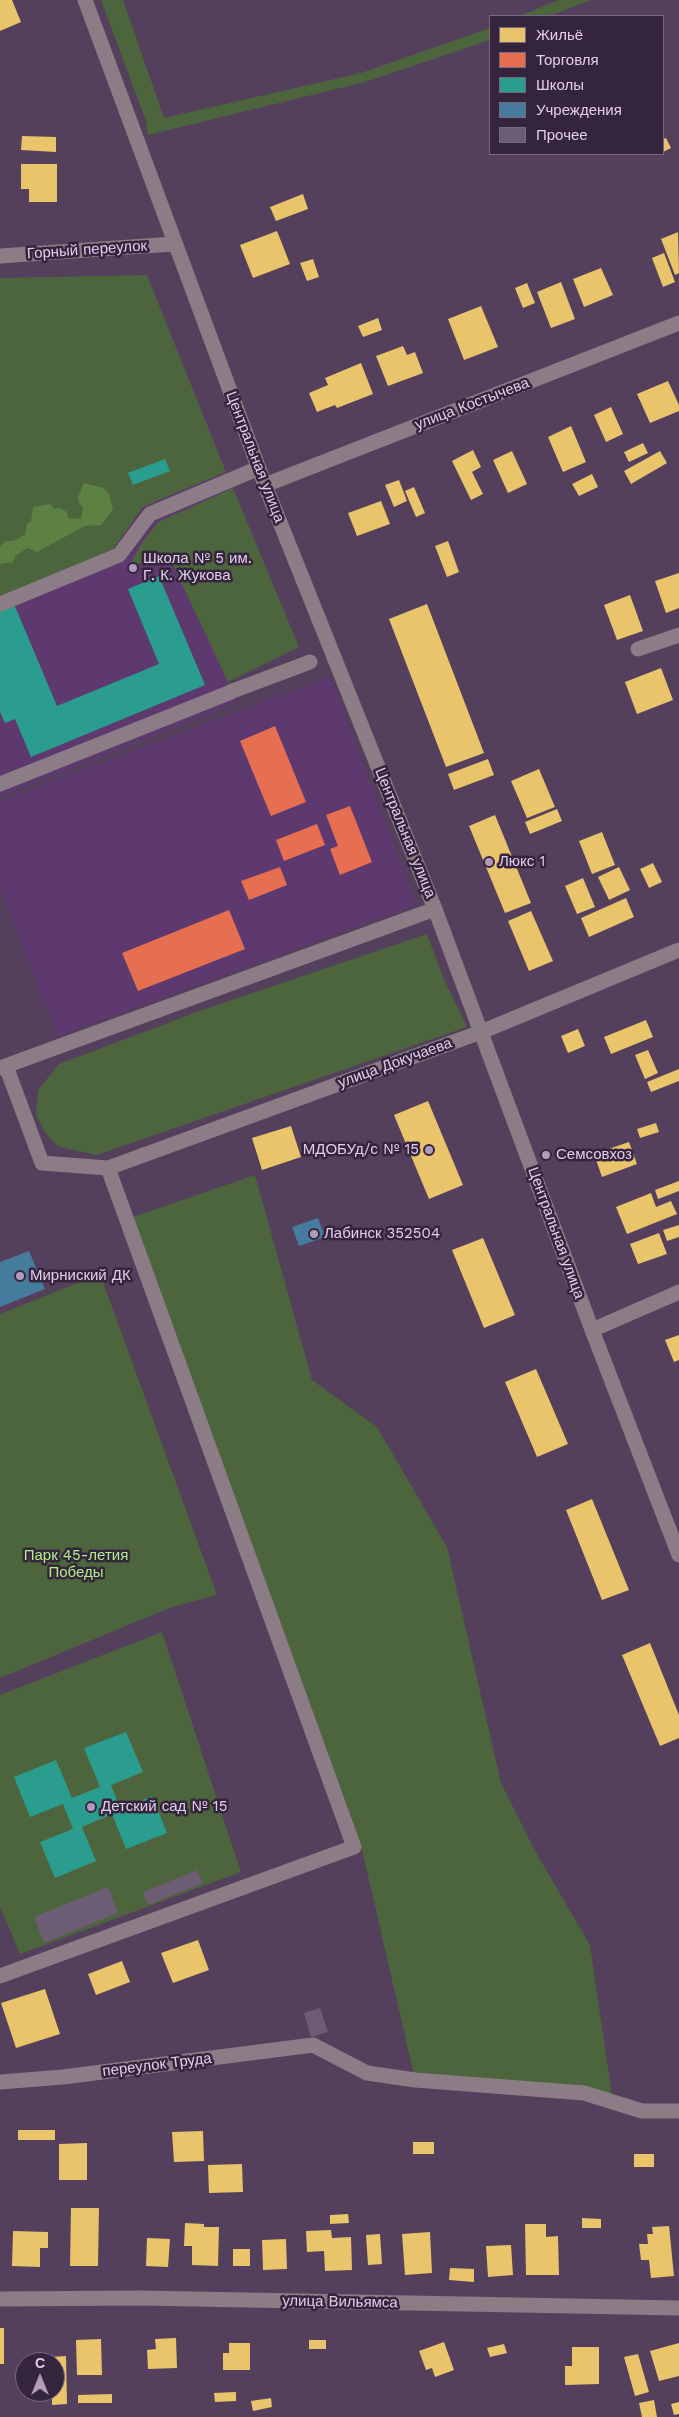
<!DOCTYPE html>
<meta charset="utf-8">
<style>
body{margin:0}
#map{position:relative;width:679px;height:2417px;overflow:hidden;background:#54405c;font-family:"Work Sans",sans-serif}
canvas{display:block}
.legend{position:absolute;left:489px;top:15px;width:175px;height:140px;box-sizing:border-box;background:#35253c;border:1px solid #7a6882;margin:0;padding:6px 9px;list-style:none;font-size:15px;color:#e1cdec}
.legend li{display:flex;align-items:center;gap:10px;height:25px}
.legend b{width:25px;border:1px solid #7a6882}
.north{position:absolute;left:15px;top:2352px;width:50px;height:50px;box-sizing:border-box;background:#35253c;border:1px solid #7a6882;border-radius:50%;rotate:0deg;font-size:14px;font-weight:700;line-height:20px;text-align:center;color:#e1cdec}
.north::after{content:'';display:block;margin:auto;width:18px;height:22px;background:#b09cba;clip-path:polygon(50% 0,100% 100%,50% 72%,0 100%)}
</style>
<div id="map">
<canvas width="679" height="2417"></canvas>
<ul class="legend">
<li><b style="height:14px;background:#e9c46a"></b>Жильё</li>
<li><b style="height:14px;background:#e76f51"></b>Торговля</li>
<li><b style="height:14px;background:#2a9d8f"></b>Школы</li>
<li><b style="height:14px;background:#457b9d"></b>Учреждения</li>
<li><b style="height:14px;background:#6d5d74"></b>Прочее</li>
</ul>
<div class="north">С</div>
</div>
<script>
const g = document.querySelector('canvas').getContext('2d');
g.lineJoin = 'round';
function fillPath(path, color) {
  g.fillStyle = color;
  g.fill(path, 'evenodd');
}
function toPath(rows) {
  const path = new Path2D();
  for (const r of rows) {
    path.moveTo(r[0], r[1]);
    for (let i = 2; i < r.length; i += 2) path.lineTo(r[i], r[i + 1]);
  }
  return path;
}
function strokePath(path, color, width, dash) {
  g.strokeStyle = color;
  g.lineWidth = width;
  g.lineCap = dash ? 'butt' : 'round';
  g.setLineDash(dash || []);
  g.stroke(path);
}
function drawText(font, color, halo, rows, align = 'center') {
  g.font = font + ' "Work Sans",sans-serif';
  g.lineWidth = 5;
  g.setLineDash([]);
  g.textBaseline = 'middle';
  g.strokeStyle = halo;
  g.fillStyle = color;
  for (const [text, x, y, turn = 0] of rows) {
    g.save();
    g.translate(x, y);
    g.rotate((+turn || 0) * Math.PI / 180);
    g.textAlign = isNaN(turn) ? turn : align;
    if (halo) g.strokeText(text, 0, 0);
    g.fillText(text, 0, 0);
    g.restore();
  }
}
fillPath(toPath([
 [147,275,299,647,228,682,226,679,234,703,0,797,0,278],
 [330,677,416,905,58,1036,0,888,0,801]
]), '#5e396f');
fillPath(toPath([
 [101,0,123,0,164,118,361,73,490,28,490,40,365,82,148,135,146,121],
 [559,0,591,0,550,16,519,16],
 [147,275,226,472,143,507,113,549,0,597,0,278],
 [233,488,299,647,228,682,172,563,130,564,143,541,158,522],
 [427,934,443,977,467,1027,97,1155,59,1147,46,1134,36,1115,38,1090,59,1064,205,1009],
 [255,1175,312,1380,377,1427,447,1547,501,1783,534,1849,590,1945,612,2096,414,2075,360,1841,133,1217],
 [100,1274,217,1595,172,1607,0,1678,0,1314],
 [162,1632,241,1872,20,1954,0,1907,0,1695]
]), '#4c653c');
fillPath(toPath([
 [84,483,104,488,109,494,113,509,101,525,85,526,37,552,28,548,16,555,13,562,0,564,0,546,6,541,13,541,25,535,27,524,31,521,33,507,50,504,55,509,60,508,67,512,68,518,81,519,83,507,79,503,78,497]
]), '#5c8143');
fillPath(toPath([
 [0,0,12,0,21,22,0,31],
 [22,136,56,137,56,152,21,150],
 [666,138,671,148,663,152,663,139],
 [21,164,57,164,57,202,29,202,29,189,21,189],
 [303,194,308,209,276,221,270,207],
 [277,231,290,264,253,278,240,245],
 [678,232,679,273,675,275,661,239],
 [664,253,675,282,663,287,652,258],
 [313,259,319,277,307,281,300,263],
 [601,268,613,295,584,307,573,279],
 [561,282,575,319,551,328,537,292],
 [527,283,535,303,523,308,515,288],
 [481,306,498,347,464,360,448,319],
 [378,318,382,330,363,337,358,326],
 [403,346,407,355,415,352,423,373,388,386,376,356],
 [361,363,373,394,337,408,335,405,317,412,309,393,328,385,325,378],
 [668,381,679,405,679,411,650,423,637,394],
 [611,407,623,434,606,442,594,415],
 [571,426,586,462,563,472,548,437],
 [643,443,648,453,629,462,624,452],
 [473,450,481,467,472,472,483,494,471,500,452,461],
 [512,451,527,484,508,493,493,460],
 [660,451,667,463,631,484,624,471],
 [592,474,598,487,579,496,572,484],
 [399,480,407,501,394,507,385,485],
 [414,487,425,513,416,517,405,491],
 [381,501,390,524,357,536,348,513],
 [448,541,459,572,447,577,435,546],
 [679,573,679,608,666,613,655,581],
 [630,595,643,631,617,640,604,605],
 [427,604,484,753,446,767,389,619],
 [661,668,673,700,637,714,625,682],
 [488,759,494,775,454,790,448,774],
 [539,769,555,807,527,818,511,781],
 [557,809,562,821,530,834,525,822],
 [495,815,531,903,505,913,469,826],
 [602,832,615,865,592,874,579,841],
 [653,863,662,882,649,888,640,869],
 [619,867,630,890,609,900,598,877],
 [583,878,595,907,577,914,565,886],
 [626,898,634,917,589,937,581,918],
 [531,911,553,961,529,971,508,921],
 [646,1020,653,1037,611,1054,604,1037],
 [578,1029,585,1046,568,1053,561,1036],
 [648,1050,658,1073,645,1079,635,1055],
 [679,1069,679,1081,651,1092,647,1082],
 [428,1101,463,1185,429,1199,394,1115],
 [656,1123,659,1132,640,1138,637,1129],
 [291,1126,301,1157,262,1170,252,1138],
 [629,1142,637,1164,602,1177,594,1154],
 [679,1181,679,1191,658,1199,655,1190],
 [651,1193,656,1207,671,1201,677,1214,627,1234,616,1207],
 [679,1225,679,1237,667,1241,663,1230],
 [659,1233,667,1254,638,1264,630,1244],
 [483,1238,515,1315,484,1328,452,1250],
 [679,1335,679,1360,674,1362,665,1340],
 [536,1369,568,1444,537,1457,505,1382],
 [592,1499,629,1590,602,1600,566,1510],
 [650,1643,679,1715,679,1738,660,1746,622,1655],
 [198,1940,209,1970,173,1983,161,1953],
 [122,1961,130,1982,96,1995,88,1974],
 [45,1989,60,2034,16,2048,1,2003],
 [18,2130,55,2130,55,2140,18,2140],
 [203,2131,204,2161,174,2162,172,2132],
 [413,2142,434,2142,434,2154,413,2154],
 [87,2143,87,2180,59,2180,59,2144],
 [634,2154,654,2154,654,2167,634,2167],
 [242,2164,243,2192,209,2193,208,2165],
 [71,2208,99,2208,98,2266,70,2266],
 [348,2214,349,2223,330,2224,330,2215],
 [582,2218,601,2219,601,2228,582,2228],
 [185,2223,204,2224,204,2227,219,2227,218,2266,192,2265,192,2246,184,2246],
 [525,2224,546,2224,546,2237,558,2236,559,2275,526,2275],
 [669,2226,674,2276,651,2278,649,2260,641,2260,639,2244,648,2244,647,2234,653,2234,652,2227],
 [331,2230,332,2238,351,2237,352,2270,325,2271,324,2251,307,2252,306,2231],
 [13,2231,48,2232,48,2248,40,2248,40,2267,12,2266],
 [430,2232,432,2273,405,2275,402,2234],
 [380,2234,382,2264,368,2265,366,2235],
 [147,2238,170,2239,168,2267,146,2266],
 [286,2239,287,2269,263,2270,262,2240],
 [511,2245,513,2275,488,2277,486,2246],
 [233,2249,250,2249,250,2266,233,2266],
 [450,2268,474,2269,474,2282,449,2280],
 [0,2328,4,2328,4,2364,0,2364],
 [176,2338,177,2368,148,2369,147,2350,156,2349,155,2339],
 [101,2339,102,2375,77,2375,76,2340],
 [309,2340,326,2340,326,2349,309,2349],
 [444,2342,454,2370,435,2377,432,2368,426,2370,419,2351],
 [229,2343,250,2343,250,2370,223,2370,223,2353,229,2353],
 [679,2343,679,2376,659,2381,650,2351],
 [504,2344,507,2353,490,2357,487,2348],
 [572,2347,599,2347,599,2384,565,2385,565,2366,572,2366],
 [638,2354,649,2392,635,2396,624,2357],
 [66,2356,67,2404,52,2405,52,2392,55,2392,55,2362,52,2362,51,2357],
 [236,2392,236,2401,215,2402,214,2393],
 [112,2394,112,2403,78,2403,78,2395],
 [271,2398,272,2407,253,2411,251,2401],
 [654,2400,657,2417,642,2417,639,2403],
 [679,2402,679,2414,674,2415,671,2404]
]), '#e9c46a');
fillPath(toPath([
 [275,726,306,802,271,816,240,741],
 [350,806,372,862,340,875,330,849,338,846,326,815],
 [317,824,325,845,284,861,276,840],
 [280,867,287,885,249,900,241,881],
 [229,910,245,949,138,991,122,953]
]), '#e76f51');
fillPath(toPath([
 [165,459,170,471,133,485,128,473],
 [159,576,205,685,31,757,15,719,5,723,0,712,0,610,14,604,57,706,159,664,128,589],
 [126,1732,143,1772,111,1785,120,1809,152,1796,167,1833,126,1849,112,1814,82,1827,96,1861,55,1878,40,1842,73,1829,63,1804,30,1817,14,1777,56,1760,72,1798,100,1787,84,1748]
]), '#2a9d8f');
fillPath(toPath([
 [318,1218,325,1237,299,1246,292,1227],
 [29,1251,45,1289,0,1307,0,1262]
]), '#457b9d');
fillPath(toPath([
 [197,1870,203,1883,148,1905,143,1892],
 [108,1887,118,1913,44,1943,34,1917],
 [320,2008,328,2032,311,2037,304,2013]
]), '#6d5d74');
strokePath(toPath([
 [85,0,265,485,435,909,592,1330,679,1555],
 [0,256,174,244],
 [265,485,679,323],
 [0,604,119,555,150,514,259,468],
 [638,649,679,635],
 [230,692,310,662],
 [0,784,231,692],
 [0,1068,435,909],
 [108,1168,481,1032,679,950],
 [592,1330,679,1292],
 [0,1976,354,1847,108,1168,42,1163,6,1066],
 [0,2082,63,2077,313,2045,367,2073,415,2080,584,2093,642,2111,679,2111],
 [0,2299,140,2298,679,2308]
]), '#8b7c85', 15);
for (const [x, y, r, color] of [
 [133,568,5,"#b09cba"],
 [489,862,5,"#b09cba"],
 [429,1150,5,"#b09cba"],
 [546,1155,5,"#b09cba"],
 [314,1234,5,"#b09cba"],
 [20,1276,5,"#b09cba"],
 [91,1807,5,"#b09cba"]
]) {
  const dot = new Path2D();
  dot.arc(x, y, r, 0, 2 * Math.PI);
  g.fillStyle = color;
  g.fill(dot);
  strokePath(dot, '#35253c', 2);
}
drawText('15px', '#e1cdec', '#35253c', [
 ["Горный переулок",87,250,-4],
 ["улица Костычева",472,404,-21],
 ["Центральная улица",255,457,69],
 ["Центральная улица",405,833,68],
 ["улица Докучаева",395,1063,-20],
 ["Центральная улица",556,1233,70],
 ["переулок Труда",157,2065,-7],
 ["улица Вильямса",340,2302,1]
]);
drawText('15px', '#e1cdec', '#35253c', [
 ["Школа № 5 им.",143,559],
 ["Г. К. Жукова",143,576],
 ["Люкс 1",499,862],
 ["МДОБУд/с № 15",419,1150,"right"],
 ["Семсовхоз",556,1155],
 ["Лабинск 352504",324,1234],
 ["Мирниский ДК",30,1276],
 ["Детский сад № 15",101,1807]
], 'left');
drawText('15px', '#aeee87', '#35253c', [
 ["Парк 45-летия",76,1556],
 ["Победы",76,1573]
]);
</script>
